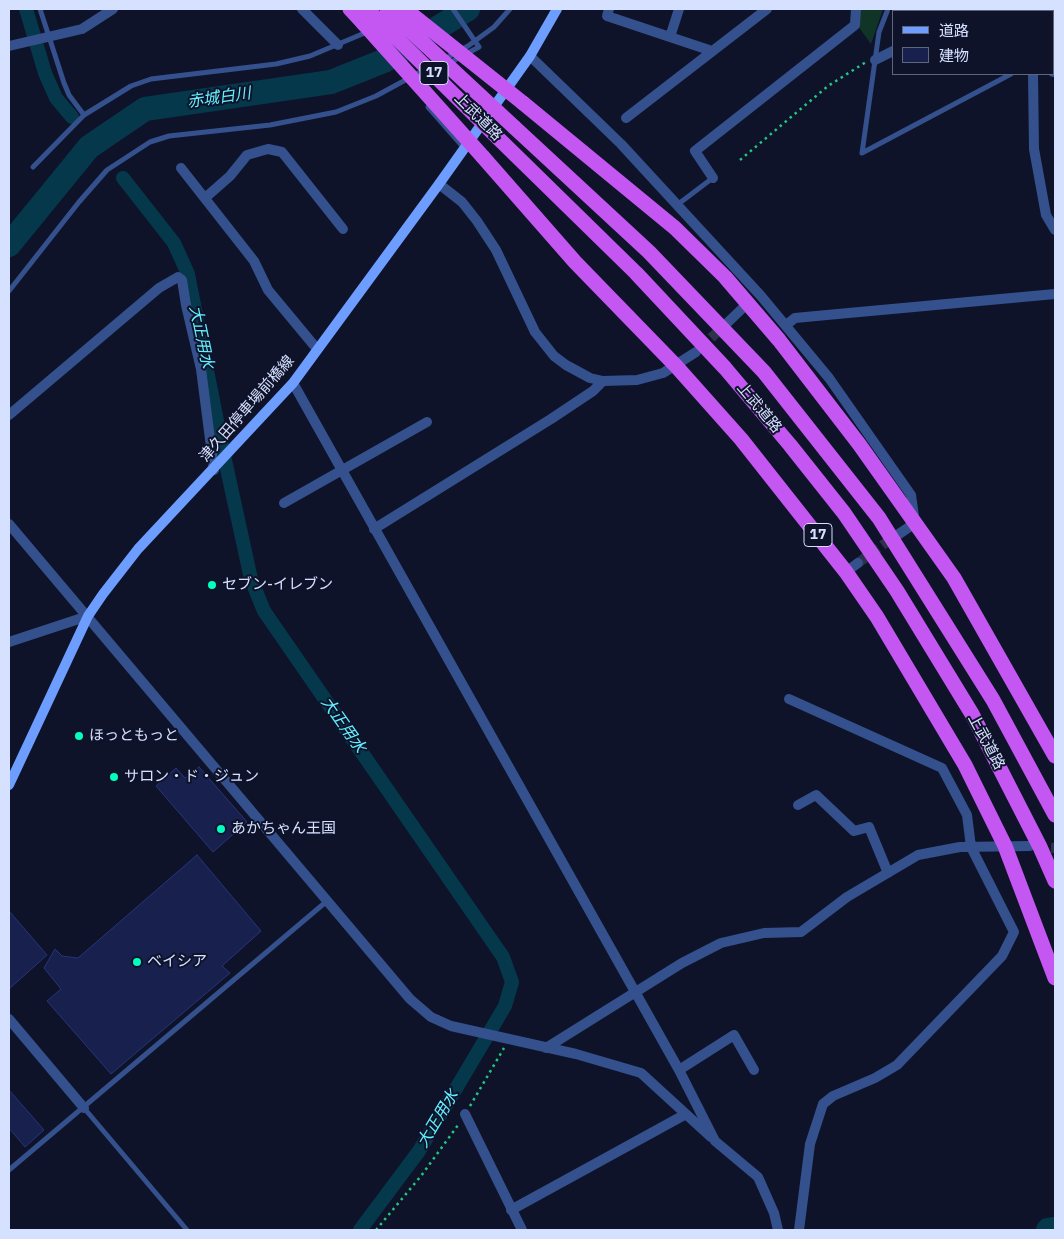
<!DOCTYPE html>
<meta charset="utf-8">
<style>
body{margin:0}
#map{position:relative;width:1064px;height:1239px;overflow:hidden;background:#0e132a;font-family:"IBM Plex Sans","Noto Sans JP",sans-serif}
canvas{display:block}
.frame{position:absolute;inset:0;border:10px solid #d6e0ff;pointer-events:none}
.legend{position:absolute;left:892px;top:10px;width:162px;height:65px;box-sizing:border-box;background:#0e132a;border:1px solid #5e657f;margin:0;padding:6px 9px;list-style:none;font-size:15px;color:#d6e0ff}
.legend li{display:flex;align-items:center;gap:10px;height:25px}
.legend b{width:25px;border:1px solid #5e657f}
</style>
<div id="map">
<canvas width="1064" height="1239"></canvas>
<div class="frame"></div>
<ul class="legend">
<li><b style="height:6px;background:#6d9eff"></b>道路</li>
<li><b style="height:14px;background:#18204d"></b>建物</li>
</ul>
</div>
<script>
const g = document.querySelector('canvas').getContext('2d');
g.lineJoin = 'round';
function fillPath(path, color) {
  g.fillStyle = color;
  g.fill(path, 'evenodd');
}
function toPath(rows) {
  const path = new Path2D();
  for (const r of rows) {
    path.moveTo(r[0], r[1]);
    for (let i = 2; i < r.length; i += 2) path.lineTo(r[i], r[i + 1]);
  }
  return path;
}
function strokePath(path, color, width, dash) {
  g.strokeStyle = color;
  g.lineWidth = width;
  g.lineCap = dash ? 'butt' : 'round';
  g.setLineDash(dash || []);
  g.stroke(path);
}
function drawText(font, color, halo, rows, align = 'center') {
  g.font = font + ' "IBM Plex Sans","Noto Sans JP",sans-serif';
  g.lineWidth = 4;
  g.setLineDash([]);
  g.textBaseline = 'middle';
  g.strokeStyle = halo;
  g.fillStyle = color;
  for (const [text, x, y, turn = 0] of rows) {
    g.save();
    g.translate(x, y);
    g.rotate((+turn || 0) * Math.PI / 180);
    g.textAlign = isNaN(turn) ? turn : align;
    if (halo) g.strokeText(text, 0, 0);
    g.fillText(text, 0, 0);
    g.restore();
  }
}
fillPath(toPath([
 [859,9,883,9,871,44,858,26]
]), '#103526');
strokePath(toPath([
 [26,9,45,73,56,98,72,117],
 [123,178,174,243,188,274,222,446,251,579,264,611,503,957,512,982,505,1006,419,1151,360,1230]
]), '#05384b', 14);
strokePath(toPath([
 [9,245,89,147,145,109,331,82,386,60,468,9],
 [1048,1230,1055,1229]
]), '#05384b', 24);
const building = toPath([
 [199,767,247,822,213,852,156,786,176,768,185,778,199,767],
 [197,855,261,931,222,966,230,973,111,1074,47,1001,61,989,44,968,55,949,62,956,78,958,197,855],
 [9,911,47,955,9,989,9,911],
 [9,1090,44,1130,25,1147,9,1128,9,1090]
]);
fillPath(building, '#18204d');
strokePath(building, '#27357b', 1);
strokePath(toPath([
 [858,563,895,536],
 [1036,847,1055,848]
]), '#2c324a', 10, [10, 5]);
strokePath(toPath([
 [700,348,725,325]
]), '#2c324a', 10, [10, 5]);
strokePath(toPath([
 [1053,9,1055,62],
 [740,160,828,86,866,62],
 [470,1106,504,1048],
 [376,1230,421,1176,458,1125]
]), '#23c682', 2.5, [2.5, 4]);
strokePath(toPath([
 [418,80,479,47,453,9],
 [428,107,464,148],
 [84,115,131,86,151,79,276,64,310,56,367,32],
 [862,153,1011,74],
 [862,153,879,32,888,9],
 [33,167,84,115,69,95,64,83,40,9],
 [677,205,714,177],
 [9,291,79,202,107,170,150,142,169,136,270,125,336,112,376,96,468,46,494,27,510,9],
 [84,1108,187,1230],
 [9,1170,327,901]
]), '#34518d', 5);
strokePath(toPath([
 [302,9,338,45],
 [609,9,607,16,712,51],
 [1024,9,1024,11],
 [970,11,974,9],
 [670,37,679,9],
 [530,56,621,144,761,296,829,378,911,495,915,523,896,536],
 [875,60,893,51],
 [1053,72,1055,72],
 [1033,74,1034,149,1046,215,1055,230],
 [626,118,767,9],
 [181,168,254,261,268,290,317,349],
 [713,178,695,151,855,25,856,9],
 [205,198,230,176,247,155,268,149,282,152,343,229],
 [786,325,795,318,816,316,1055,294],
 [293,383,679,1070,715,1141,758,1177,774,1213,778,1230],
 [9,415,159,288,178,277,182,280,186,305,201,369,214,470],
 [284,503,427,422],
 [9,524,410,999,431,1017,451,1026,576,1054,641,1073,711,1137],
 [374,529,551,419,593,391,603,381],
 [846,572,858,563],
 [9,642,88,616],
 [789,699,942,768,967,815,971,847,1014,932,1002,956,897,1065,875,1078,833,1096,823,1104,810,1144,799,1230],
 [798,805,816,795,854,831,869,827,888,873],
 [9,1019,84,1108],
 [546,1048,682,963,721,943,764,933,801,932,847,897,918,855,960,847,1030,846],
 [679,1070,734,1035,754,1070],
 [465,1114,522,1230],
 [511,1210,686,1114]
]), '#34518d', 10);
strokePath(toPath([
 [9,46,82,29,113,9],
 [439,184,462,202,477,221,496,250,535,332,554,356,566,365,590,378,603,381,637,380,663,373,696,352],
 [725,325,748,303]
]), '#34518d', 10);
strokePath(toPath([
 [9,785,88,616,103,594,138,549,293,383,439,184,530,56,557,9]
]), '#6d9eff', 10);
strokePath(toPath([
 [350,9,363,23],
 [523,103,675,228,725,277,779,340,859,444,954,578,1055,756],
 [514,127,649,252,764,372,879,518,993,700,1055,815],
 [498,138,636,273,725,368,790,445,844,513,897,591,972,714,1040,847,1055,881],
 [483,157,575,262,676,366,741,439,846,572,877,617,965,765,1005,846,1055,978]
]), '#c457f1', 15);
strokePath(toPath([
 [387,9,514,127],
 [405,9,523,103],
 [368,10,498,138],
 [363,23,483,157]
]), '#c457f1', 15);
for (const [x, y, r, color] of [
 [212,585,5,"#02ffbe"],
 [79,736,5,"#02ffbe"],
 [114,777,5,"#02ffbe"],
 [221,829,5,"#02ffbe"],
 [137,962,5,"#02ffbe"]
]) {
  const dot = new Path2D();
  dot.arc(x, y, r, 0, 2 * Math.PI);
  g.fillStyle = color;
  g.fill(dot);
  strokePath(dot, '#0e132a', 2);
}
for (const [x, y, w] of [
 [434,73,28],
 [818,535,28]
]) {
  const box = new Path2D();
  box.roundRect(x - w / 2, y - 11.5, w, 23, 4);
  g.fillStyle = '#0e132a';
  g.fill(box);
  strokePath(box, '#d6e0ff', 1);
}
drawText('bold 14px', '#d6e0ff', null, [
 ["17",434,73],
 ["17",818,535]
]);
drawText('15px', '#d6e0ff', '#0e132a', [
 ["上武道路",478,117,45],
 ["上武道路",759,408,50],
 ["津久田停車場前橋線",247,409,-49],
 ["上武道路",986,742,62]
]);
drawText('15px', '#d6e0ff', '#0e132a', [
 ["セブン-イレブン",222,585],
 ["ほっともっと",89,736],
 ["サロン・ド・ジュン",124,777],
 ["あかちゃん王国",231,829],
 ["ベイシア",147,962]
], 'left');
drawText('italic 16px', '#64efff', '#0e132a', [
 ["赤城白川",219,98,-8],
 ["大正用水",201,337,78],
 ["大正用水",343,725,55],
 ["大正用水",438,1119,-59]
]);
</script>
